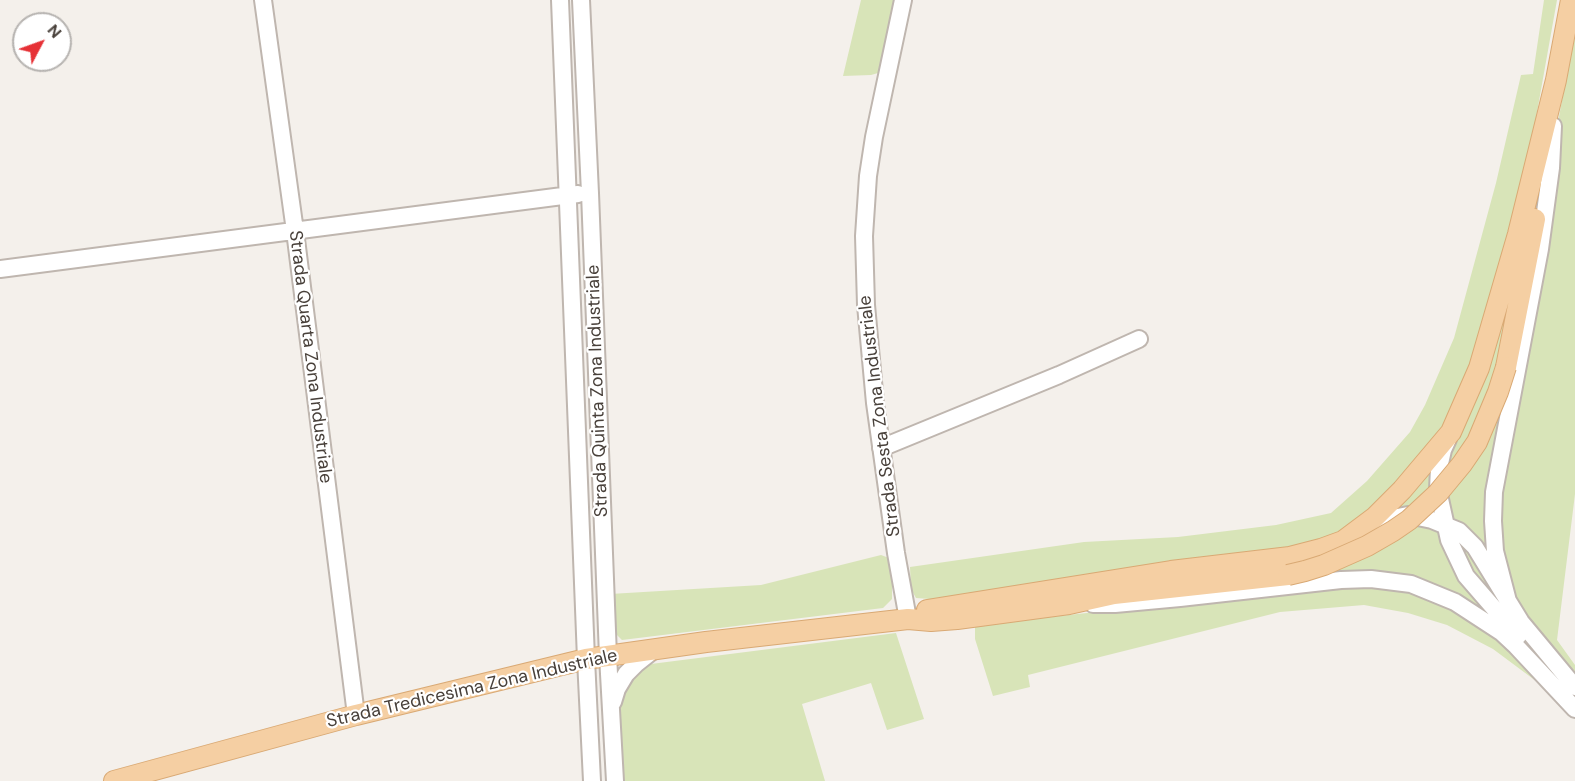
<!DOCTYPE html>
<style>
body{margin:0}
#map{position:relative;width:1575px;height:781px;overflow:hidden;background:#f4f0eb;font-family:"DM Sans",sans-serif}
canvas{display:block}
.north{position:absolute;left:12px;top:12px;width:60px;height:60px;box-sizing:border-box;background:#fff;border:2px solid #b6b3b0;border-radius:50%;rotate:49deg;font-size:16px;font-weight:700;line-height:24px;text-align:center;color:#48403a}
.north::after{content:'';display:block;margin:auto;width:21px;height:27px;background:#e63136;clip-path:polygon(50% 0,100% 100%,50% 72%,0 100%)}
</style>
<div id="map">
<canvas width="1575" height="781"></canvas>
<div class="north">N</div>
</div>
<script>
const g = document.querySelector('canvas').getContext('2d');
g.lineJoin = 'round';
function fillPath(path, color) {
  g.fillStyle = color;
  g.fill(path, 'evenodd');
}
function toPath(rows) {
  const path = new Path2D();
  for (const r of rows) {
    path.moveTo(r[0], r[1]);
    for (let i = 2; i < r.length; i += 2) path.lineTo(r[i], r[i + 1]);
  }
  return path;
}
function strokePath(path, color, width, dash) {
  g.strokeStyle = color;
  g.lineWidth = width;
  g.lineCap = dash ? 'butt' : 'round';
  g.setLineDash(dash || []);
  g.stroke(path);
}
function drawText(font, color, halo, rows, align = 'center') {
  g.font = font + ' "DM Sans",sans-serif';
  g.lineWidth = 4.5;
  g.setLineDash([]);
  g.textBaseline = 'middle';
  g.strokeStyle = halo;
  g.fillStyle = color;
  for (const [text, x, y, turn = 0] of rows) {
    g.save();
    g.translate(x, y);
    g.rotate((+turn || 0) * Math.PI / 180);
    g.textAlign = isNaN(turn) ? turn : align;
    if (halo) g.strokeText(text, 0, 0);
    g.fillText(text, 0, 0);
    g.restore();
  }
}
fillPath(toPath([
 [861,0,895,0,878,73,871,75,843,76],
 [1544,0,1557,0,1524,185,1494,302,1454,410,1422,461,1353,525,1317,543,943,600,916,598,911,589,910,567,1084,542,1178,537,1276,525,1331,513,1367,481,1410,432,1425,405,1454,338,1496,183,1521,75,1533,74],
 [1575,32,1575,494,1557,640,1575,665,1575,677,1538,634,1510,594,1502,570,1497,495,1557,127],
 [1520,255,1512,371,1492,568,1448,522,1444,460],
 [1436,456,1441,518,1395,512,1409,490],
 [1420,520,1442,528,1503,628,1453,595,1304,578],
 [1451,531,1463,539,1511,622,1470,576],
 [881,555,889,558,892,582,892,599,883,608,622,640,616,634,613,625,610,594,761,585],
 [1357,584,1383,585,1436,598,1498,638,1537,677,1540,684,1493,649,1447,625,1408,613,1364,605,1280,612,1028,675,1030,687,993,696,975,639,975,625],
 [896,633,924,719,887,730,871,683,802,704,825,781,623,781,619,700,626,684,643,665]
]), '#d8e4b8');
const minor = toPath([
 [263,0,295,231,356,715],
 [560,0,586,659,592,781],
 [581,0,590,193,608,656,615,781],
 [903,0,874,137,868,176,864,236,866,305,875,403,896,553,908,619],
 [0,269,578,194],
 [1448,439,1443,450,1439,468,1438,490,1449,540,1466,576,1518,636],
 [881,448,1059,375,1139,339],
 [1363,532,1392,518,1408,515,1432,520,1459,531,1475,547,1521,622,1575,687],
 [1508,601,1495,551,1493,521,1494,492,1540,249,1551,168,1553,126],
 [1093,604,1115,604,1180,598,1341,580,1371,579,1411,584,1455,602,1501,632,1516,646,1575,709],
 [613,702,617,689,626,674,636,664,655,649]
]);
const major = toPath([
 [1506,367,1535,219],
 [927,610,1171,571,1290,557,1321,549,1343,541,1375,517,1402,490,1451,432,1479,368,1518,234,1556,80,1571,0],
 [114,781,356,715,586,659,706,642,908,619,931,621,957,619,1069,604,1114,594,1288,575]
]);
strokePath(minor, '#bfb6af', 20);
strokePath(major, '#d9a974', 22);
strokePath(minor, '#fff', 16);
strokePath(major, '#f5cfa3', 20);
const majorBridge = toPath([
 [1288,575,1305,571,1324,565,1367,546,1393,531,1409,520,1438,493,1462,464,1477,442,1498,392,1506,367]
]);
strokePath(majorBridge, '#d9a974', 22, []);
strokePath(majorBridge, '#f5cfa3', 20);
drawText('18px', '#48403a', '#fff', [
 ["Strada Quarta Zona Industriale",310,357,83],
 ["Strada Quinta Zona Industriale",598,391,-92],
 ["Strada Sesta Zona Industriale",880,416,-97],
 ["Strada Tredicesima Zona Industriale",472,689,-13]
]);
</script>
